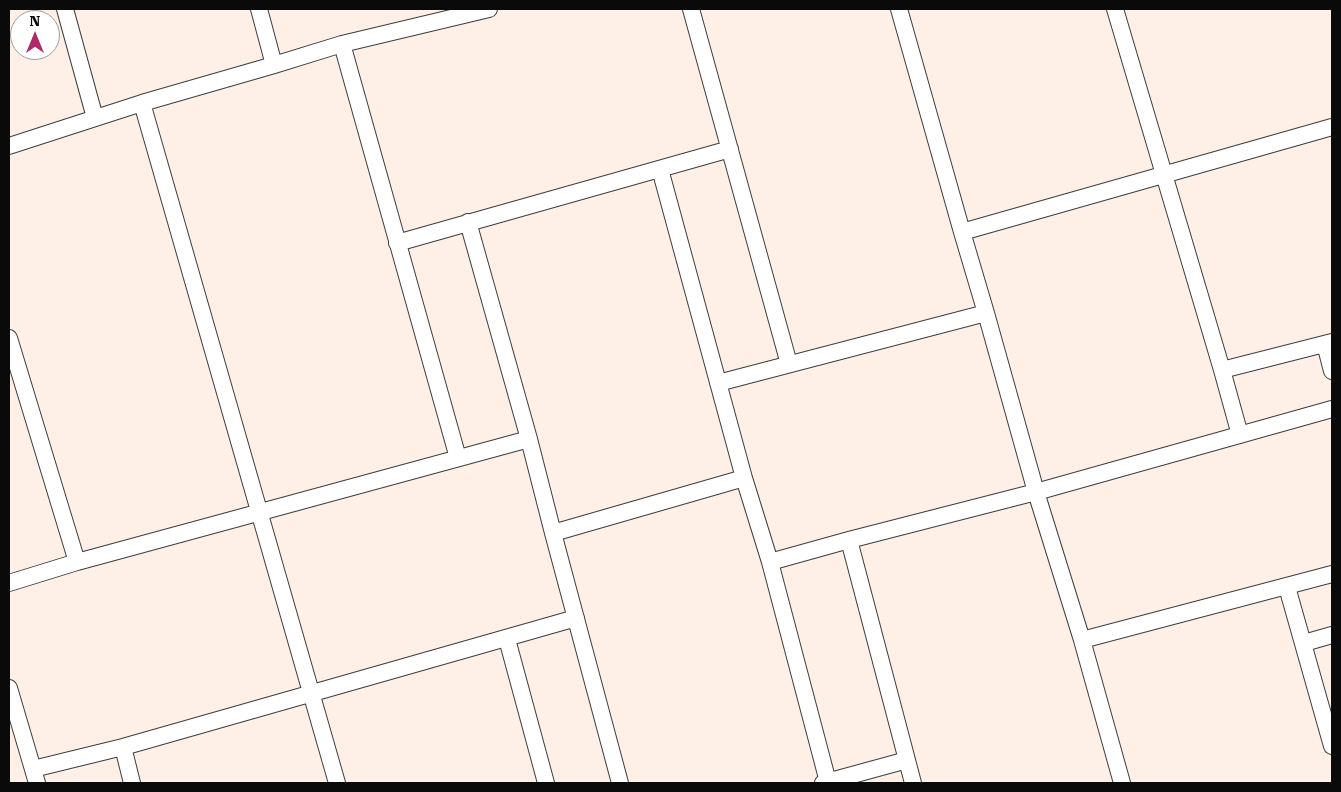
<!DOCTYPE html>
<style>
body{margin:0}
#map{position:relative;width:1341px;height:792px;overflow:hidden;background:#fef0e7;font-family:"Roboto Serif",serif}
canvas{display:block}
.frame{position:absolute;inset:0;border:10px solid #0a0a0a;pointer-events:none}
.north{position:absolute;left:10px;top:10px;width:50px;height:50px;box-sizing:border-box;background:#fff;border:1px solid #9d9d9d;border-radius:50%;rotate:0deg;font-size:14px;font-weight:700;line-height:20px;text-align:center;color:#0a0a0a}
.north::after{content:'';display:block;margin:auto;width:18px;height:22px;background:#b32869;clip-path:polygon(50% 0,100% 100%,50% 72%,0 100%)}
</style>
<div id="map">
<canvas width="1341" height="792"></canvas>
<div class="frame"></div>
<div class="north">N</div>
</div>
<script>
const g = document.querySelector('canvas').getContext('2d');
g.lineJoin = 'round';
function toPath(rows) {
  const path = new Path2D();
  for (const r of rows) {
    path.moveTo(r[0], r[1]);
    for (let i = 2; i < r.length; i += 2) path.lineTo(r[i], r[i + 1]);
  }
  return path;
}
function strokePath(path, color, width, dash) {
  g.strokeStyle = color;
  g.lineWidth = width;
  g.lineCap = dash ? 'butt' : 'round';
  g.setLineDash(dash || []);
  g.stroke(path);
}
const minor = toPath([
 [65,9,95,118],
 [259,9,274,65],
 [691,9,789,364],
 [899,9,962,232,986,313,1036,492,1082,640,1122,783],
 [1115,9,1222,370,1240,435],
 [342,44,458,458],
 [142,103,337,783],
 [9,146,142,103,274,65,342,44,489,9],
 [660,169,744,478,770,562,828,782],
 [468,222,529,439,553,533,620,783],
 [962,232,1332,127],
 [397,243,730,149],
 [9,338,77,562],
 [1325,344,1332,371],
 [1222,370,1332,342],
 [718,383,986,313],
 [553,533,744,478],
 [849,540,913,783],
 [770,562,849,540,1036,492,1332,409],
 [9,583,77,562,529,439],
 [1287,587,1332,746],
 [507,639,546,783],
 [1082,640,1332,574],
 [1304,643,1332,635],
 [9,688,37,783],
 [123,747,132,783],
 [33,769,123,747,576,618],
 [823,783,907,760]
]);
strokePath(minor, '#3d3d3d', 18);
strokePath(minor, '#fff', 16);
</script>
